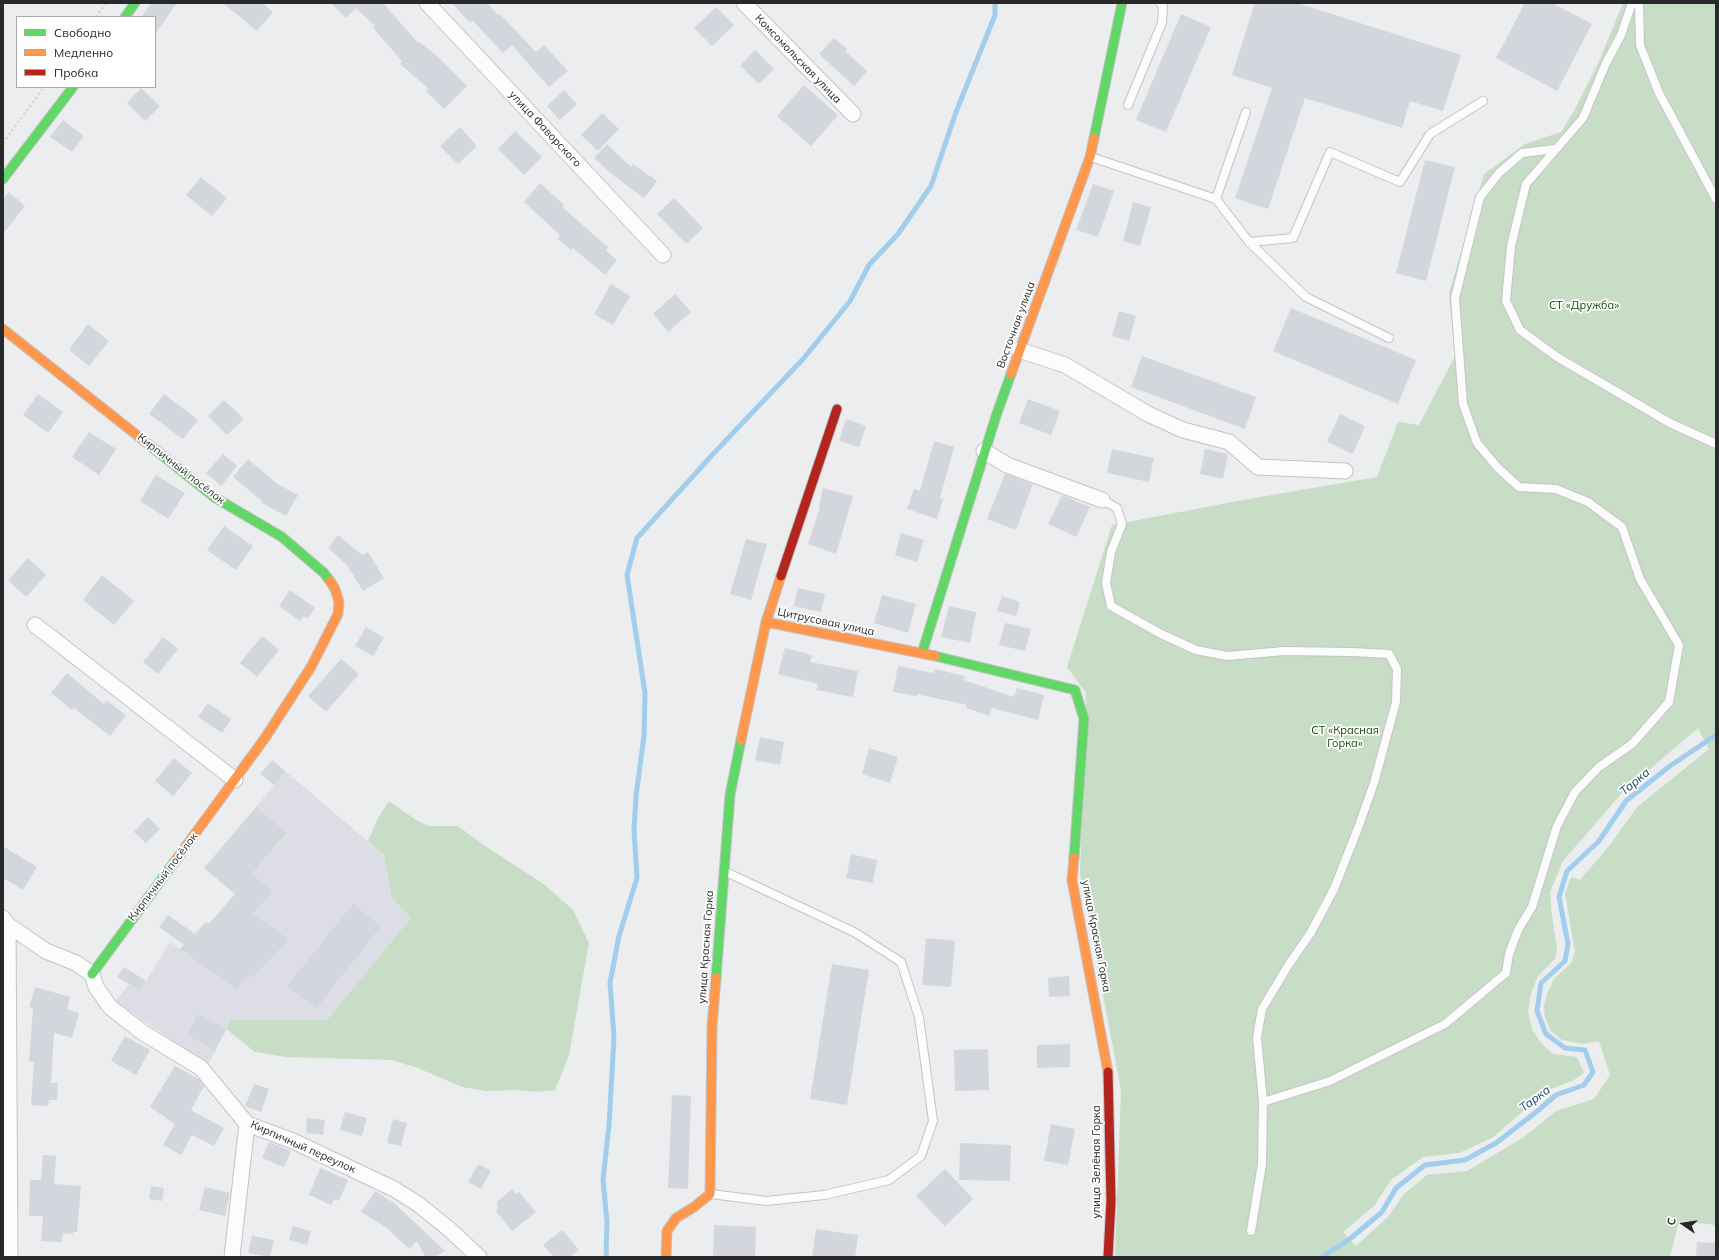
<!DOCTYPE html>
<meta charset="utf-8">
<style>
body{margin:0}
#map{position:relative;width:1719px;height:1260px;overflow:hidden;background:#ecedef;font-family:Mulish,sans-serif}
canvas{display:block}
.frame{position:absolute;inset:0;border:4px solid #29292b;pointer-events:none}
.legend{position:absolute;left:16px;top:16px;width:140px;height:72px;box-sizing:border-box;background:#fff;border:1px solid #a9a9aa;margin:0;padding:5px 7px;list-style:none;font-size:12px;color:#29292b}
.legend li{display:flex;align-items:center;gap:8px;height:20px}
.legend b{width:20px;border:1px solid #a9a9aa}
.north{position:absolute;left:1663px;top:1204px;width:40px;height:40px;-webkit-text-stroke:3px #fff;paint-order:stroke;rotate:283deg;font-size:11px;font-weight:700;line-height:16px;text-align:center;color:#29292b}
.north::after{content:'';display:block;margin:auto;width:14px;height:18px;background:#29292b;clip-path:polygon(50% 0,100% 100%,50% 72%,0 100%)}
</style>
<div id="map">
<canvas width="1719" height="1260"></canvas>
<div class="frame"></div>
<ul class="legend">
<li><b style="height:5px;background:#63d668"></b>Свободно</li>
<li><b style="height:5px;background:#ff974d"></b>Медленно</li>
<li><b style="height:5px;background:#b3261e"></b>Пробка</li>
</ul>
<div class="north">С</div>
</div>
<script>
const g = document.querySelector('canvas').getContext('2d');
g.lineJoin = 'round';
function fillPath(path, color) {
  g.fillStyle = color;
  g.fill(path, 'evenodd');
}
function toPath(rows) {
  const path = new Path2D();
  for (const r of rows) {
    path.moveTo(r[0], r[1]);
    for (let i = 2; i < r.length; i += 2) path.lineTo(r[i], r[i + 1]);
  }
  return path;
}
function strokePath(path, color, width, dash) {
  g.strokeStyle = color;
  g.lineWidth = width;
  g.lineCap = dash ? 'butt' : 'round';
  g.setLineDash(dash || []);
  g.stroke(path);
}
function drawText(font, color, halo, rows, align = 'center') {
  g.font = font + ' Mulish,sans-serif';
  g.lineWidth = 3.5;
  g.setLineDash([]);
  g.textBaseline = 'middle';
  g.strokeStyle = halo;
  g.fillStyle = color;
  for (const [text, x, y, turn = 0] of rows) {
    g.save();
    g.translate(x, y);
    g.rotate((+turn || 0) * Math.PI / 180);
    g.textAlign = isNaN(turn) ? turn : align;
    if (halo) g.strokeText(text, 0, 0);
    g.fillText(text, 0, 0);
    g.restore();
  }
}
fillPath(toPath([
 [285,771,384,855,391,896,412,918,327,1020,231,1020,208,1065,115,1001,129,985,140,991,170,942,180,949,206,922,209,924,287,834,256,807]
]), '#dddee5');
fillPath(toPath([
 [1623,3,1716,3,1716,1225,1679,1221,1670,1257,1115,1257,1121,1090,1080,874,1086,693,1067,667,1112,525,1243,500,1377,477,1398,422,1419,425,1455,356,1449,293,1484,174,1525,144,1561,132,1575,109,1600,59],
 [1698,728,1709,749,1637,807,1609,846,1580,880,1571,877,1565,893,1575,952,1571,963,1554,979,1547,994,1544,1005,1545,1017,1550,1030,1562,1040,1583,1044,1599,1041,1610,1075,1594,1099,1556,1111,1524,1137,1467,1171,1427,1175,1403,1195,1389,1216,1356,1246,1343,1232,1374,1206,1391,1180,1423,1157,1459,1153,1492,1138,1548,1090,1572,1081,1584,1073,1577,1057,1553,1054,1541,1043,1532,1029,1528,1011,1531,993,1538,976,1555,959,1557,948,1552,917,1550,892,1563,861,1622,793],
 [389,801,416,820,429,826,458,826,485,846,545,885,573,910,589,943,569,1055,555,1090,538,1092,515,1090,486,1091,462,1087,418,1068,391,1060,285,1057,255,1052,226,1029,231,1020,327,1020,411,918,391,896,384,855,368,841,378,818]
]), '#c8ddc5');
strokePath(toPath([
 [606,1257,607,1222,603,1180,609,1125,614,1037,610,983,619,936,637,878,634,830,636,796,644,736,645,693,627,575,637,538,714,453,804,358,850,301,869,265,898,234,931,186,956,112,995,15,995,3],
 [1322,1257,1351,1238,1382,1212,1396,1188,1425,1165,1465,1160,1496,1143,1535,1113,1556,1095,1584,1085,1593,1072,1585,1050,1565,1048,1546,1034,1537,1011,1541,983,1565,961,1568,944,1559,897,1567,871,1599,841,1626,801,1670,766,1716,735]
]), '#a2ceee', 5);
fillPath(toPath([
 [151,3,177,3,155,34,155,17,141,17],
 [223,3,262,3,273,12,257,31],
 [331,3,383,3,418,43,419,42,438,57,467,86,444,109,426,91,429,89,400,64,402,61,373,28,375,26,356,8,346,18],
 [452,3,487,3,498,15,500,14,536,52,544,45,568,71,549,87,512,45,503,53,473,21,470,23],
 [1255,3,1297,3,1461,55,1443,111,1410,101,1402,128,1305,98,1268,209,1235,198,1272,88,1232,75],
 [1525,3,1552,3,1592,24,1557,91,1496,58],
 [716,7,734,25,712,46,694,28],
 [1181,14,1211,27,1166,132,1136,120],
 [834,38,847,49,845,51,867,71,854,86,819,54],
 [755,50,774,69,759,84,740,66],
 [804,85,838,115,811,146,777,116],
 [141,88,160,106,145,121,127,103],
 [564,90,577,104,560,120,547,106],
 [602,113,619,129,598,151,581,135],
 [63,120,84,136,72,152,50,137],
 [460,127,477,146,458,164,440,146],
 [515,131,542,157,524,175,498,149],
 [607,144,631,167,633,164,657,181,644,198,614,176,594,158],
 [1425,160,1455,167,1426,281,1396,273],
 [201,177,227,198,212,216,186,195],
 [540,183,564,205,562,207,608,247,606,251,617,260,605,275,573,248,571,250,558,239,560,235,524,202],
 [1093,184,1114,191,1098,237,1076,230],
 [9,192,25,206,3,234,3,199],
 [674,198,703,228,686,244,657,214],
 [1133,202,1151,207,1140,246,1123,241],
 [611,284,630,296,613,325,594,314],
 [675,294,691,312,668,332,653,314],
 [1291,308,1416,360,1398,404,1273,351],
 [1119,311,1136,316,1129,341,1112,336],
 [88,324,109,341,89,366,69,350],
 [1142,356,1256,397,1245,429,1131,387],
 [38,394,63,412,48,433,23,415],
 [164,394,198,420,183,439,149,414],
 [1028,399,1060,411,1051,435,1019,423],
 [224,400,244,419,227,435,208,416],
 [1340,414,1365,426,1353,454,1327,442],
 [846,419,866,426,859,447,839,441],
 [89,432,116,449,99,475,72,457],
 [934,441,954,447,940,498,943,499,937,519,907,509,914,489,920,491],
 [1112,449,1154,458,1149,482,1107,473],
 [1205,449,1228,454,1223,479,1200,474],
 [223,454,237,466,221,486,206,473],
 [248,459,276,483,298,495,286,516,262,503,263,502,233,477],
 [1005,474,1033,484,1016,530,987,519],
 [156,475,185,493,168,519,140,501],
 [823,488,853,496,836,554,808,544,820,507,819,507],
 [1062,495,1090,507,1076,537,1048,524],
 [224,526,253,546,236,570,207,550],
 [901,533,924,540,917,562,895,555],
 [338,535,362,555,368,552,384,578,363,591,347,565,328,548],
 [746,539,767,544,751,600,730,594],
 [28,558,46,575,26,597,8,580],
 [102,575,134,601,114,625,83,600],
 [798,588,825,594,821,612,794,606],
 [290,590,315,608,308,618,303,616,300,621,279,606],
 [882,595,916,604,908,633,874,623],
 [1002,596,1020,602,1016,616,997,611],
 [949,606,976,612,970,643,941,637],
 [1005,623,1031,629,1025,651,999,645],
 [366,627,384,638,373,656,355,646],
 [262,636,279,650,257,677,240,663],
 [163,637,178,649,158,674,143,662],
 [785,648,812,655,810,662,858,671,853,697,816,690,818,684,778,674],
 [341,659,359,674,326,712,308,696],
 [898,666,934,673,935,669,965,676,964,680,1014,697,1017,688,1044,695,1038,720,992,708,989,716,966,708,967,705,917,694,917,696,893,692],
 [67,673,104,704,106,700,126,715,110,736,74,708,72,710,51,693],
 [208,703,231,719,222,733,198,717],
 [760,737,784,742,780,765,755,760],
 [869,748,898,757,890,783,862,774],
 [174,758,192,773,173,796,155,781],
 [272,760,285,771,274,785,260,774],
 [256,807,287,833,252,874,272,891,253,914,288,939,265,966,264,965,253,978,249,975,237,989,180,949,184,945,159,927,168,915,195,934,206,922,209,924,235,894,204,868],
 [148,817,160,829,146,843,134,832],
 [3,846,37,867,23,890,3,878],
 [851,854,877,860,873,883,846,878],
 [353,904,381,926,316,1009,287,986],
 [926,938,955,941,951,987,922,985],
 [832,964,869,970,847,1105,810,1099],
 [124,967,146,981,140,991,117,977],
 [1069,976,1070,996,1049,997,1048,978],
 [35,987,70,997,67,1009,79,1013,72,1038,54,1033,51,1083,58,1083,57,1100,49,1100,48,1106,31,1105,34,1062,29,1061,33,1008,29,1007],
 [198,1014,226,1029,215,1050,187,1035],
 [125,1036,150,1050,136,1075,111,1061],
 [1070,1044,1070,1067,1037,1068,1037,1045],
 [988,1049,989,1090,955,1091,954,1050],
 [175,1066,199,1079,204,1086,191,1110,224,1128,214,1146,192,1135,181,1155,163,1145,175,1124,150,1107],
 [254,1084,269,1089,261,1112,245,1106],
 [672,1095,691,1096,688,1189,668,1188],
 [345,1112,367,1118,362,1136,340,1130],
 [307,1118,325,1120,323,1135,306,1133],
 [393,1119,407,1123,401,1146,387,1143],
 [1051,1124,1075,1129,1068,1165,1044,1161],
 [269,1142,291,1151,284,1167,262,1158],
 [960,1143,1011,1145,1010,1181,959,1180],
 [43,1155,56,1156,54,1184,81,1186,77,1232,73,1232,73,1234,63,1233,62,1242,41,1241,43,1216,29,1216,30,1180,41,1180],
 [478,1164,491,1171,481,1189,468,1182],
 [320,1168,348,1180,339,1201,334,1199,331,1205,309,1195],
 [945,1169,973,1199,945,1226,916,1196],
 [151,1186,164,1188,162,1201,149,1199],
 [205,1187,230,1193,225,1216,199,1210],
 [512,1189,516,1194,519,1192,536,1212,512,1231,496,1211,498,1209,497,1202],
 [375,1191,394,1203,445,1251,434,1257,425,1257,417,1241,409,1249,387,1228,361,1212],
 [714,1225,756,1227,755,1257,713,1257],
 [293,1226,311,1231,307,1245,289,1240],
 [816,1229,858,1235,855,1257,812,1257],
 [562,1230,579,1250,570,1257,554,1257,543,1245],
 [252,1236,274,1240,270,1257,248,1253],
 [1697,1242,1716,1243,1716,1257,1696,1257]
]), '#d4d6de');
const lane = toPath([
 [1632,3,1621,35,1606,63,1583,118,1526,184,1511,246,1506,301,1520,330,1557,357,1670,423,1716,444],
 [1639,3,1640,45,1659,93,1716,199],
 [1128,105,1162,23,1163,6,1160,3],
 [1091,157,1216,199,1246,112],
 [1216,199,1249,242,1306,297,1389,338],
 [1249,242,1293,238,1330,152,1400,182,1430,134,1483,101],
 [1102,500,1117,508,1122,524,1111,552,1106,583,1111,606,1161,634,1196,650,1227,656,1284,651,1352,652,1389,654,1397,669,1396,702,1374,783,1358,828,1334,889,1310,934,1289,964,1262,1009,1257,1037,1263,1102],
 [711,1194,766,1201,824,1195,889,1180,921,1156,933,1121,919,1017,901,962,854,932,726,872],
 [1251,1231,1262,1164,1263,1102,1330,1081,1445,1024,1506,973,1509,954,1518,930,1532,907,1557,826,1575,792,1599,767,1632,744,1669,702,1679,645,1640,579,1622,527,1588,502,1556,489,1519,487,1498,468,1477,443,1463,404,1455,298,1480,197,1499,173,1522,153,1555,149]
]);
const street = toPath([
 [427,3,663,255],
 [744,3,853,114],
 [1019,350,1065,365,1148,414,1183,430,1229,442,1258,467,1345,471],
 [984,451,1007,465,1102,500],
 [35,625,235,780],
 [3,918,8,925,46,951,76,963,92,974,96,987,110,1007,142,1032,201,1068,247,1124,293,1141,394,1189,418,1204,449,1229,479,1257],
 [8,925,10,1257],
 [232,1257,247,1124]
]);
const fast = toPath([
 [125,17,135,3],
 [1094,138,1122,3],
 [3,179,73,87],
 [153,448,214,497,282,537,324,573,330,581],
 [922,653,996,416,1011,374],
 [935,656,1075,690,1084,719,1074,858],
 [92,974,178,857],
 [716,978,730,795,741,740]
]);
const slow = toPath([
 [3,329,153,448],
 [1011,374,1090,157,1094,138],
 [781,576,766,622,935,656],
 [741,740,766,622],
 [178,857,265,738,311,667,338,614,339,602,335,589,330,581],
 [1074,858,1072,880,1108,1072],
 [666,1257,667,1231,676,1218,694,1207,710,1194,712,1027,716,978]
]);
const jam = toPath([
 [781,576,837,409],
 [1108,1257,1111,1201,1108,1072]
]);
strokePath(lane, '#c4c4c6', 10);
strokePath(street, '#c4c4c6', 17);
strokePath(fast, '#c4c4c6', 11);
strokePath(slow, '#c4c4c6', 11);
strokePath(jam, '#c4c4c6', 11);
strokePath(toPath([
 [96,17,106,3],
 [3,143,44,87],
 [1248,1257,1250,1242]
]), '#d4d4d5', 2.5, [2, 3]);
strokePath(lane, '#fcfcfd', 8);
strokePath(street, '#fcfcfd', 15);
strokePath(fast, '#63d668', 9);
strokePath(slow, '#ff974d', 9);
strokePath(jam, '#b3261e', 9);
drawText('11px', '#29292b', '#fff', [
 ["Комсомольская улица",798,59,46],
 ["улица Фаворского",545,129,47],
 ["Восточная улица",1016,325,-70],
 ["Кирпичный посёлок",181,469,38],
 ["Цитрусовая улица",826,622,12],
 ["Кирпичный посёлок",163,877,-53],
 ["улица Красная Горка",1096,936,79],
 ["улица Красная Горка",706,947,-86],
 ["Кирпичный переулок",303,1147,24],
 ["улица Зелёная Горка",1097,1162,-90]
]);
drawText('11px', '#134e00', '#fff', [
 ["СТ «Дружба»",1584,306],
 ["СТ «Красная",1345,731],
 ["Горка»",1345,744]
]);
drawText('italic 12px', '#194867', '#fff', [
 ["Тарка",1635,782,-40],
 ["Тарка",1535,1099,-37]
]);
</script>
